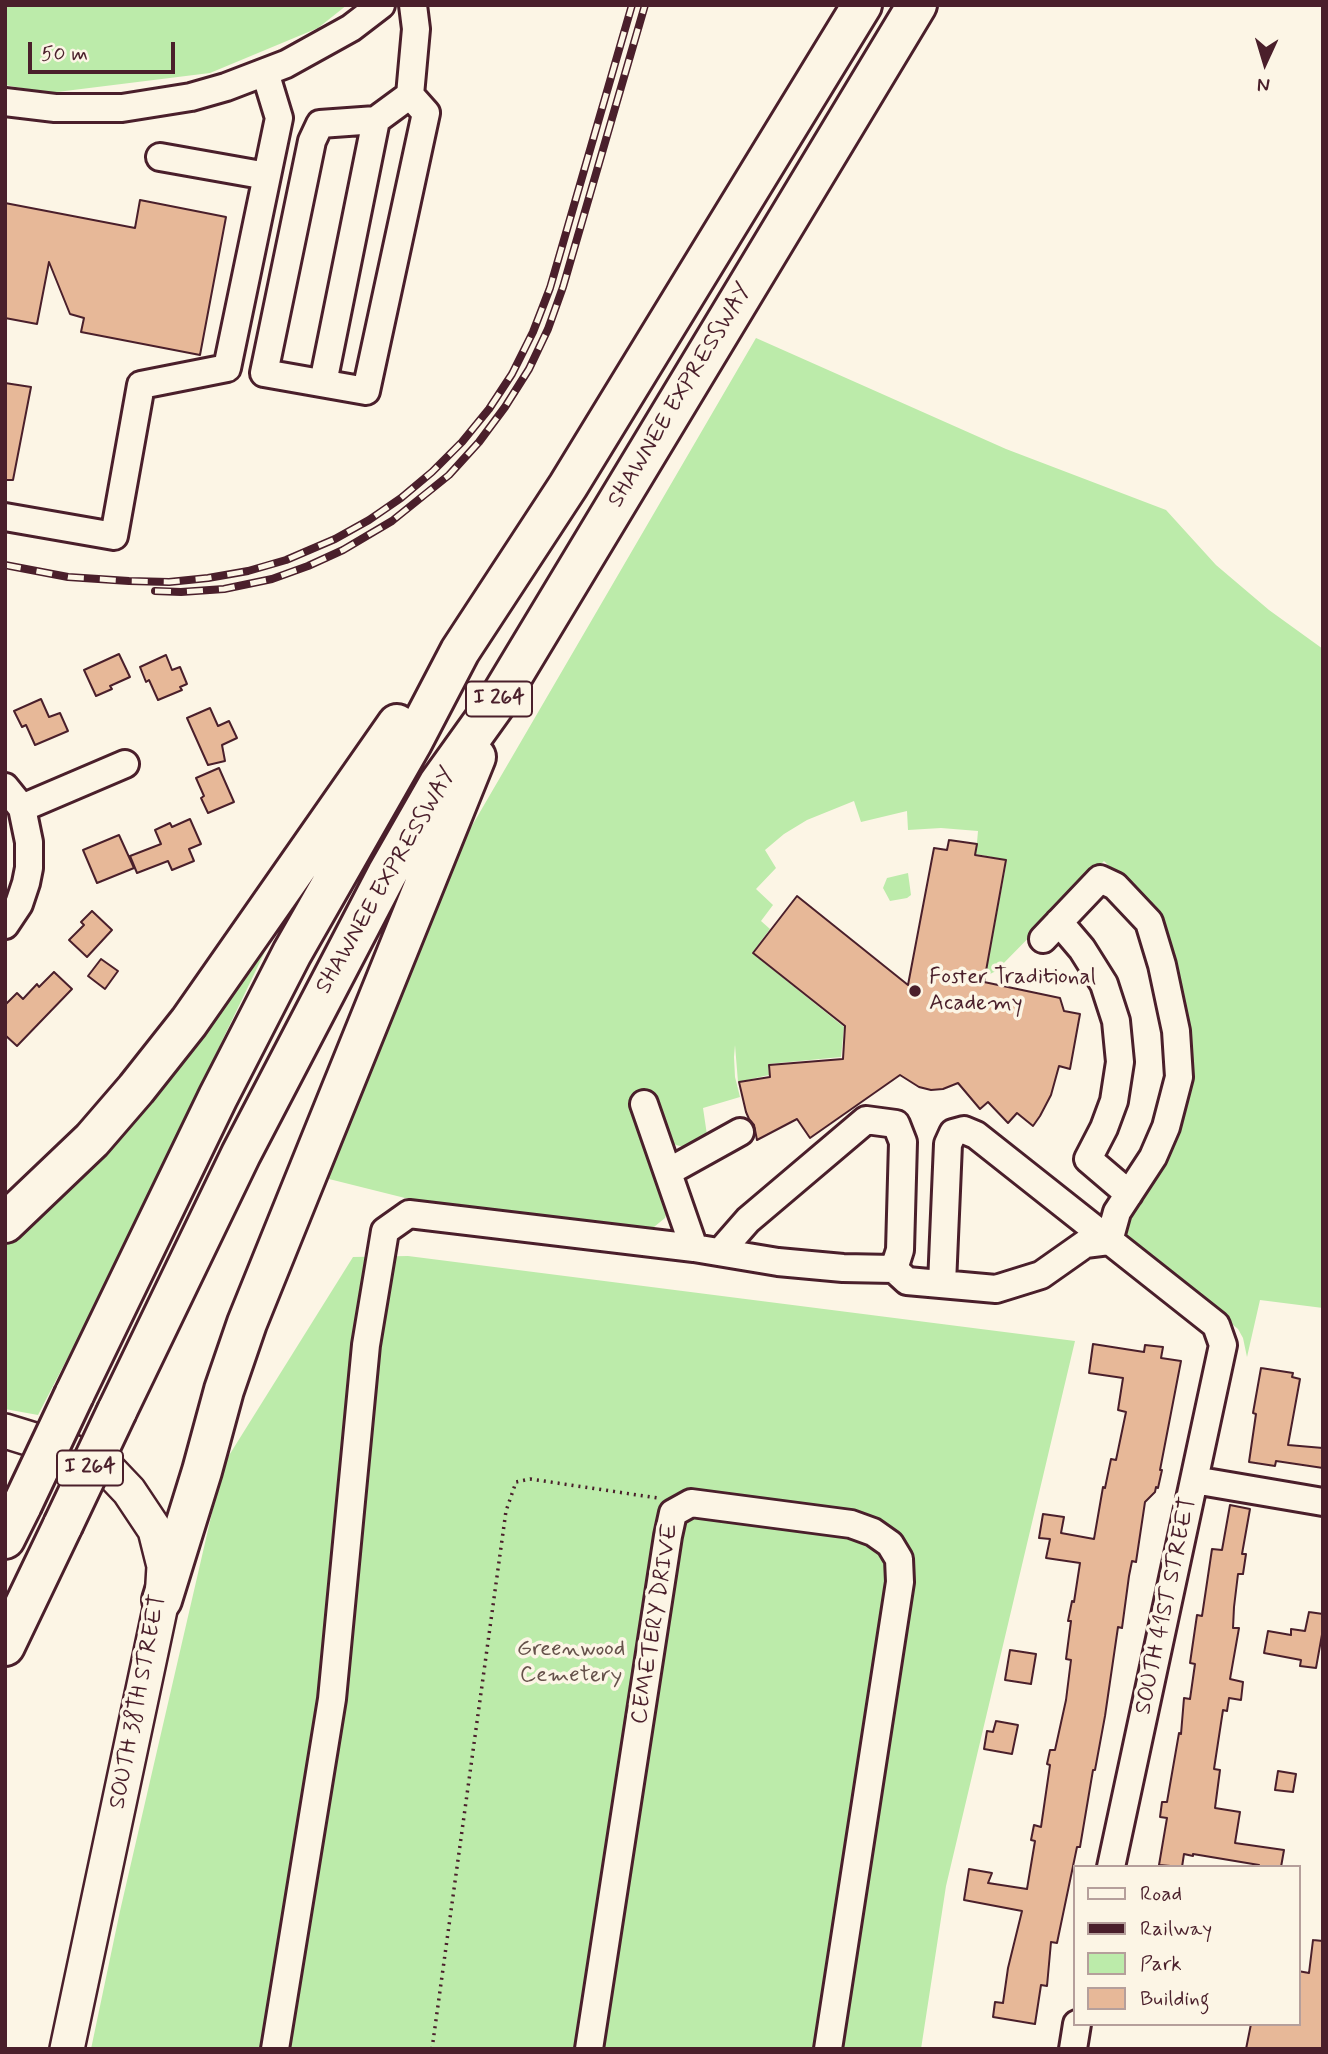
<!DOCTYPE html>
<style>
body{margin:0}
#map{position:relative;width:1328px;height:2054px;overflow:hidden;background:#fcf5e5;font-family:Mynerve,sans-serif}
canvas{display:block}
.frame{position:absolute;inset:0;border:7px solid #4a1f2b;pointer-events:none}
.legend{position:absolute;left:1073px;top:1865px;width:228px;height:161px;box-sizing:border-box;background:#fcf5e5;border:2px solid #b59f9b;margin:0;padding:9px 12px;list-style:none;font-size:21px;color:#4a1f2b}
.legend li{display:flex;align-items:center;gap:14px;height:35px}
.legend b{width:35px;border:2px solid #b59f9b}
.north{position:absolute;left:1230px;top:28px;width:70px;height:70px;-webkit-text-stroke:5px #fcf5e5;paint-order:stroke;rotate:184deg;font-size:19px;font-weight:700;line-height:28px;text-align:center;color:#4a1f2b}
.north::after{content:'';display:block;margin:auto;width:24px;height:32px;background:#4a1f2b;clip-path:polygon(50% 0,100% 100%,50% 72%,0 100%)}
.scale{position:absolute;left:28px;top:42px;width:147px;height:32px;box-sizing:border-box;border:4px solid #4a1f2b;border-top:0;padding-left:9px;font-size:21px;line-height:24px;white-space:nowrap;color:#4a1f2b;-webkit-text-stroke:5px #fcf5e5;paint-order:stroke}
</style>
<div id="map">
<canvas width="1328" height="2054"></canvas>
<div class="frame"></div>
<ul class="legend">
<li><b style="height:9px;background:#fcf5e5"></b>Road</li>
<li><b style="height:9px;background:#4a1f2b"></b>Railway</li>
<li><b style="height:19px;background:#bcebaa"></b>Park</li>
<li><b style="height:19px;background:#e7b898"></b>Building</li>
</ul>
<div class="north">N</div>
<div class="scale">50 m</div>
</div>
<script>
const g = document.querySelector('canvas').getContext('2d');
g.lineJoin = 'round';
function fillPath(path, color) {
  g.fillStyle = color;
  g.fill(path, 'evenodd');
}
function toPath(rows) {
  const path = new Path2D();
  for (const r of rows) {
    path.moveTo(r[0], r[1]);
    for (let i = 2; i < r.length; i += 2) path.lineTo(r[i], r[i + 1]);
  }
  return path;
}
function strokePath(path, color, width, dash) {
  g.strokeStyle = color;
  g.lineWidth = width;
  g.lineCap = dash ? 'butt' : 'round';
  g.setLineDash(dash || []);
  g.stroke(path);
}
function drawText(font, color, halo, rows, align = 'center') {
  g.font = font + ' Mynerve,sans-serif';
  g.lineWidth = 7;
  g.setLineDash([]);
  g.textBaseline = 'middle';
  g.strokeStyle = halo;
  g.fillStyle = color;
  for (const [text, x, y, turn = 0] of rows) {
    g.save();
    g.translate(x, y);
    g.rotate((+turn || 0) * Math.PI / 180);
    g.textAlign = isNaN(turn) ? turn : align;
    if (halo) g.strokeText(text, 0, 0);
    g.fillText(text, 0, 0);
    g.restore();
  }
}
fillPath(toPath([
 [5,5,347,5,318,28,210,73,49,93,5,85],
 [756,338,1006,449,1166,510,1216,565,1269,610,1323,649,1323,1308,1260,1300,1247,1357,1243,1338,1238,1329,1118,1230,1152,1183,1163,1163,1189,1039,1184,997,1178,975,1162,936,1128,885,1104,861,996,971,990,974,986,973,1007,860,976,854,978,831,941,828,908,830,907,811,861,822,854,801,807,820,784,834,765,850,776,868,756,889,773,905,761,921,770,929,752,953,844,1027,841,1057,768,1064,769,1075,738,1082,735,1045,734,1057,735,1077,740,1097,703,1108,707,1135,704,1139,688,1148,676,1145,667,1139,661,1123,654,1093,635,1098,668,1209,665,1218,654,1227,647,1229,425,1203,325,1178,392,1011,466,836],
 [908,873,911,895,907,898,890,901,883,888,887,878],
 [283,914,98,1299,38,1415,5,1409,5,1239],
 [408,1256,1075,1341,946,1886,921,2049,91,2049,120,1911,223,1465,353,1257]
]), '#bcebaa');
const building = toPath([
 [140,200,226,217,200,355,81,332,84,318,70,314,49,262,37,324,5,318,5,203,135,228,140,200],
 [5,383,31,387,13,480,5,480,5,383],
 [119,654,130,677,110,686,112,689,96,696,84,670,119,654],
 [166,655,172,670,180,667,187,684,180,687,182,690,158,700,149,680,146,682,140,667,166,655],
 [41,699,49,717,60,713,68,731,35,745,26,725,22,727,14,711,41,699],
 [210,708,218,726,229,721,237,738,222,745,225,761,208,765,187,718,210,708],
 [219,768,234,802,208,813,201,798,204,796,196,778,219,768],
 [190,819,201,844,189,849,194,861,172,870,168,861,137,873,130,856,161,844,155,830,170,823,172,827,190,819],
 [119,835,134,868,97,883,83,850,119,835],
 [949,840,977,844,975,855,1006,860,984,982,1060,998,1064,1011,1080,1014,1070,1069,1059,1066,1051,1095,1040,1116,1033,1126,1017,1113,1008,1123,988,1102,980,1109,958,1083,943,1089,931,1090,919,1087,900,1075,810,1138,797,1119,757,1140,754,1125,749,1119,746,1112,739,1082,770,1077,769,1065,843,1059,845,1026,753,953,797,896,908,985,934,848,947,850,949,840],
 [92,911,112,930,87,957,69,940,84,925,81,922,92,911],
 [101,959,118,971,105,989,88,976,101,959],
 [54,972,72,989,17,1046,5,1035,5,1005,17,993,23,999,37,984,39,987,54,972],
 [1093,1344,1144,1352,1145,1345,1163,1347,1161,1358,1181,1361,1160,1470,1162,1470,1158,1488,1156,1487,1155,1492,1145,1502,1136,1562,1132,1561,1129,1576,1122,1628,1118,1627,1105,1716,1095,1770,1093,1770,1080,1847,1077,1847,1057,1943,1051,1942,1047,1986,1041,1985,1035,2024,993,2017,995,2002,1003,2003,1008,1968,1022,1911,964,1900,969,1869,992,1873,988,1883,1027,1889,1035,1841,1031,1840,1034,1825,1041,1827,1050,1765,1047,1764,1050,1750,1055,1750,1066,1700,1071,1660,1066,1659,1071,1621,1068,1621,1072,1601,1074,1602,1080,1563,1046,1558,1050,1539,1039,1538,1043,1514,1064,1517,1061,1533,1094,1539,1103,1487,1105,1488,1111,1459,1116,1460,1126,1412,1118,1410,1123,1378,1089,1373,1093,1344],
 [1261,1368,1293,1373,1292,1377,1300,1379,1288,1445,1323,1448,1323,1468,1276,1461,1275,1466,1249,1462,1256,1414,1253,1413,1261,1368],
 [1230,1505,1250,1509,1242,1554,1246,1554,1243,1574,1238,1574,1234,1607,1233,1628,1239,1628,1230,1679,1243,1682,1241,1700,1229,1698,1227,1711,1223,1710,1214,1769,1220,1770,1215,1808,1240,1812,1235,1843,1284,1850,1281,1867,1259,1867,1259,1865,1193,1854,1193,1856,1184,1854,1182,1867,1159,1865,1167,1818,1160,1817,1162,1802,1167,1802,1179,1733,1181,1734,1184,1698,1190,1699,1195,1664,1190,1663,1197,1615,1202,1616,1212,1549,1222,1550,1230,1505],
 [1309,1612,1323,1614,1323,1629,1316,1668,1300,1666,1301,1660,1264,1653,1268,1631,1291,1635,1291,1629,1305,1631,1309,1612],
 [1010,1650,1036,1654,1031,1684,1005,1680,1010,1650],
 [996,1721,1018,1725,1012,1754,984,1749,987,1731,993,1732,996,1721],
 [1278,1771,1296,1774,1293,1792,1275,1790,1278,1771],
 [1313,1940,1323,1941,1323,2049,1246,2049,1251,2024,1298,2024,1298,1971,1309,1973,1313,1940]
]);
fillPath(building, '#e7b898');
strokePath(building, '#4a1f2b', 2);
const minor = toPath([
 [410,95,376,120,320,124,312,141,264,373,366,391,426,113,410,95,416,29,413,5],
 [5,102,55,108,122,108,191,97,226,87,286,64,351,28,381,5],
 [160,157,267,176],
 [323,383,376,120],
 [5,517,114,536,141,385,227,368,279,118,265,72],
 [5,787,22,808,29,842,29,868,26,883,19,904,5,925],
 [22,808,125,764],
 [1059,922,1082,949,1104,984,1116,1021,1120,1062,1114,1101,1104,1128,1088,1159,1129,1194],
 [1043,939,1100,879,1115,886,1149,922,1162,965,1176,1031,1179,1077,1166,1127,1153,1157,1117,1212,1109,1241],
 [644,1104,694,1248],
 [668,1172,740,1132],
 [894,1269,907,1281,996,1289,1041,1275,1085,1244,1109,1241],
 [942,1284,948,1144,953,1133,964,1130,976,1135,1216,1325,1223,1345,1111,1867],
 [1194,1480,1323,1502],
 [275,2049,332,1699,366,1345,385,1231,409,1214,694,1248,778,1262,843,1268,894,1269,900,1250,903,1142,896,1124,866,1120,748,1220,720,1252],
 [589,2049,668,1536,673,1513,691,1503,851,1524,873,1532,890,1544,899,1559,900,1582,828,2049],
 [1073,2049,1077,2024]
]);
const major = toPath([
 [5,1431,73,1452,109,1470,129,1491,155,1530,164,1566,162,1600,67,2049]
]);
const highway = toPath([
 [5,1223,92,1140,136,1089,189,1022,397,724],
 [74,1395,218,1097,292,953,413,741,460,651,568,486,862,5],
 [117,1411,241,1154,387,874,439,783,497,702,917,5],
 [5,1539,22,1505],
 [162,1600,202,1471,224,1390,247,1323,476,757],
 [5,1646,63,1525]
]);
strokePath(minor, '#4a1f2b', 32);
strokePath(major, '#4a1f2b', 38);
strokePath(highway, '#4a1f2b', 44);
strokePath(toPath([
 [432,2049,506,1511,516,1482,530,1479,658,1498]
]), '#4a1f2b', 3.5, [2, 5]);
strokePath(minor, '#fcf5e5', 26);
strokePath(major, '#fcf5e5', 33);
strokePath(highway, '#fcf5e5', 38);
const rail = toPath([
 [5,565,68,577,129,581,169,582,208,578,248,571,286,560,335,539,369,520,401,498,432,472,462,442,489,409,512,374,533,332,550,288,632,5],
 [155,591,181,592,224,589,272,579,308,566,343,550,392,521,449,475,479,442,505,407,529,369,548,329,563,287,645,5]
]);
strokePath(rail, '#4a1f2b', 8);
strokePath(rail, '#fcf5e5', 5, [16]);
const highwayBridge = toPath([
 [22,1505,74,1395],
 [63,1525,117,1411]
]);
strokePath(highwayBridge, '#4a1f2b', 44, []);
strokePath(highwayBridge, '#fcf5e5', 38);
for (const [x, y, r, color] of [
 [915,991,7,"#4a1f2b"]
]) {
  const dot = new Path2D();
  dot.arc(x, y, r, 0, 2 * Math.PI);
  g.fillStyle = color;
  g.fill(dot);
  strokePath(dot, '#fcf5e5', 2.5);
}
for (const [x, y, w] of [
 [499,699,66],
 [90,1468,66]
]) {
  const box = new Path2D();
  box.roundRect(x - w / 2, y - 17.5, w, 35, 5);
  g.fillStyle = '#fcf5e5';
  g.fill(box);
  strokePath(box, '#4a1f2b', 2);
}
drawText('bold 21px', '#4a1f2b', null, [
 ["I 264",499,699],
 ["I 264",90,1468]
]);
drawText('23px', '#4a1f2b', '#fcf5e5', [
 ["SHAWNEE EXPRESSWAY",681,396,-59],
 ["SHAWNEE EXPRESSWAY",387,881,-60],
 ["SOUTH 41ST STREET",1167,1606,-78],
 ["CEMETERY DRIVE",656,1624,-81],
 ["SOUTH 38TH STREET",139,1702,-79]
]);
drawText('23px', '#4a1f2b', '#fcf5e5', [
 ["Foster Traditional",929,978],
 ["Academy",929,1004]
], 'left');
drawText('23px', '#66524b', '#fcf5e5', [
 ["Greenwood",571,1650],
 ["Cemetery",571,1676]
]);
</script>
